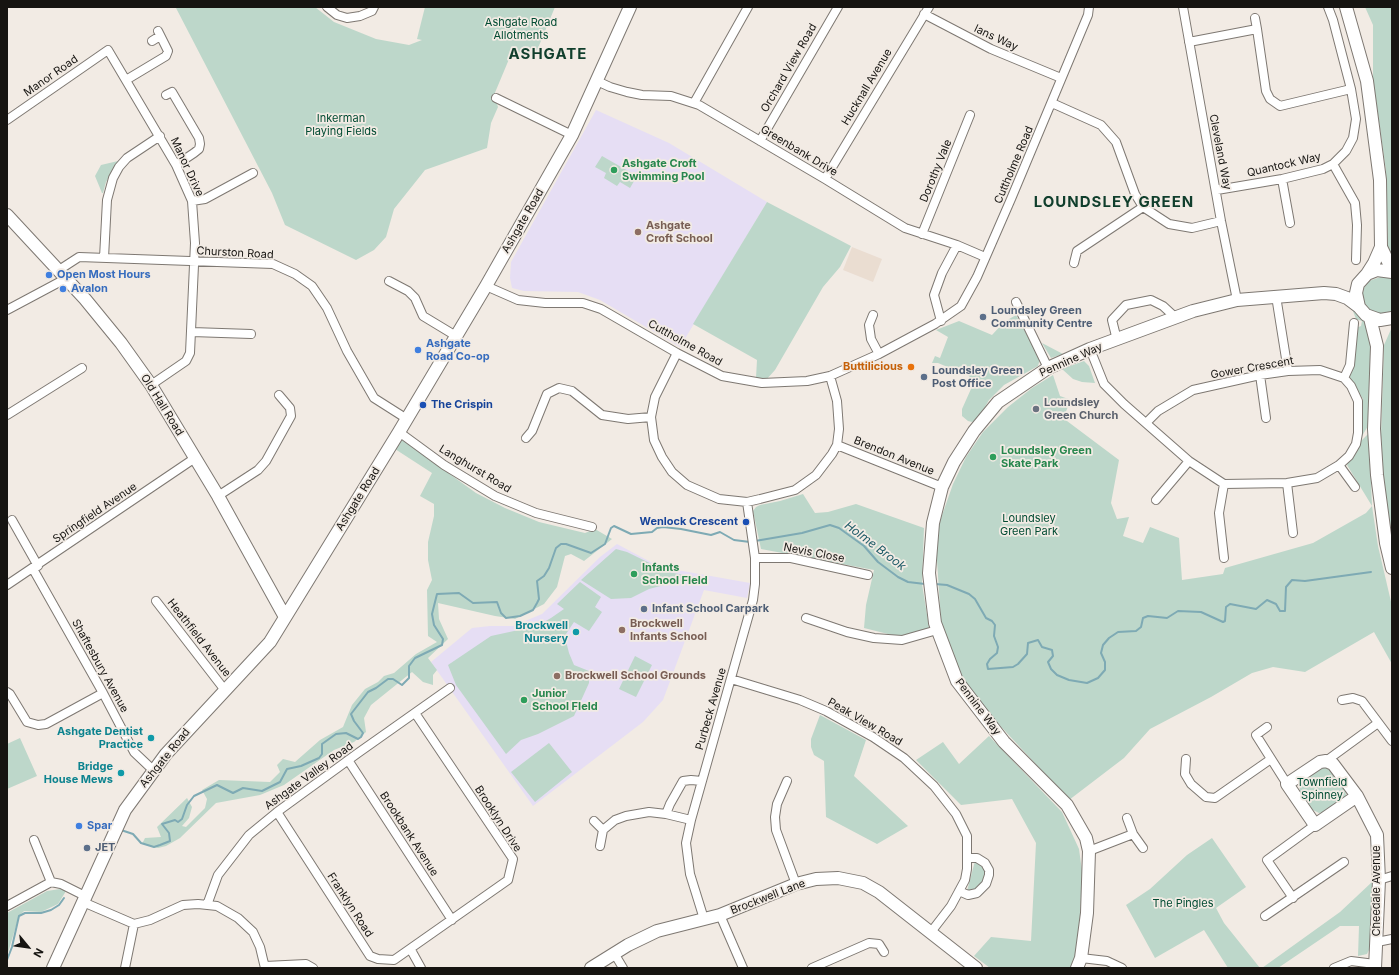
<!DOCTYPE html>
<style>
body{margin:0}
#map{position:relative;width:1399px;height:975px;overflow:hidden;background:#f2ebe4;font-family:Inter,sans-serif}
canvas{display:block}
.frame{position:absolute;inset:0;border:8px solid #161411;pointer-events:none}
.north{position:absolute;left:8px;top:927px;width:40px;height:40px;-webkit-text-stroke:3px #f2ebe4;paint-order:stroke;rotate:119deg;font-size:11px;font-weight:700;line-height:16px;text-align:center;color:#161411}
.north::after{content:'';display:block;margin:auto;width:14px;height:18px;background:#161411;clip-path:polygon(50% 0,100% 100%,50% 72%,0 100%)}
</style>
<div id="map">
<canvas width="1399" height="975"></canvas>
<div class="frame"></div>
<div class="north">N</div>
</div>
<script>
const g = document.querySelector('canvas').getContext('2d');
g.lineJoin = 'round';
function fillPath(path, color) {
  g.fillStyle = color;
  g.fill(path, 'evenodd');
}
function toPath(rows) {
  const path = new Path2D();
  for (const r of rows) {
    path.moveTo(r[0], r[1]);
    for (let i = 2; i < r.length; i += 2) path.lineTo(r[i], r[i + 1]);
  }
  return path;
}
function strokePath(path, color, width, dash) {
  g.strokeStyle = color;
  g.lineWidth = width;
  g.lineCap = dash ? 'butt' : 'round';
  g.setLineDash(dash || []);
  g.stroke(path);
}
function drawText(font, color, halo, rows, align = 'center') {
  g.font = font + ' Inter,sans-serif';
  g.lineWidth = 3.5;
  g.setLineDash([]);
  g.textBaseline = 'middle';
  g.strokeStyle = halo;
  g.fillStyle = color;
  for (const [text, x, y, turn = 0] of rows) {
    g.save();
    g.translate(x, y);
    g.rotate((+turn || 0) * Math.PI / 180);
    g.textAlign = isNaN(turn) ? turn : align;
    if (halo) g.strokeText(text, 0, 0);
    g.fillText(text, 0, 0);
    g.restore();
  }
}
fillPath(toPath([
 [852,247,882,259,873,282,843,270]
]), '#eaddd1');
fillPath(toPath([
 [596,110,669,143,767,202,680,347,600,300,578,292,524,291,512,288,510,278,511,262],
 [617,544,660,567,750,583,747,598,704,590,663,700,643,722,533,806,431,662,472,628,490,626,513,626,542,614,600,557]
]), '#e6def4');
fillPath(toPath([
 [178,7,315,7,334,22,376,39,409,45,422,40,417,39,425,7,555,7,536,53,512,52,494,95,498,107,491,123,487,148,425,170,394,209,386,237,374,250,356,260,285,225,272,193,176,8],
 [1365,7,1392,7,1392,258,1388,252,1386,171,1373,79,1373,25],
 [602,156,637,176,630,188,620,182,617,186,604,178,606,173,595,167],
 [118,161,106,182,103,193,102,193,95,176,101,165],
 [767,202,851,246,840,267,823,287,775,370,766,380,756,378,757,360,693,324],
 [1383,276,1392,279,1392,313,1386,315,1372,313,1365,307,1362,298,1364,288,1369,281],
 [1351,306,1367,324,1371,339,1368,426,1362,436,1363,399,1349,377,1353,363,1356,328,1361,326,1362,321,1356,319],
 [1016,315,1040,359,1038,366,1004,385,989,400,978,419,972,422,968,421,962,416,962,409,975,380,967,375,938,363,932,363,935,356,940,358,948,337,936,330,959,321,992,335,1004,322],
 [1392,327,1392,546,1383,476,1381,435,1384,345],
 [1042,343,1063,354,1051,358],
 [1084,361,1089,366,1095,383,1082,382,1073,379,1062,369],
 [1053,375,1060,396,1071,400,1063,418,1119,460,1111,503,1117,519,1129,517,1123,536,1143,543,1150,527,1179,538,1182,580,1223,574,1225,568,1313,543,1366,513,1372,506,1347,465,1359,443,1369,433,1372,506,1378,546,1392,606,1392,664,1374,632,1305,672,1273,667,1252,673,1211,697,1150,729,1124,758,1069,800,980,704,957,668,941,623,936,545,939,524,953,484,966,457,983,432,1008,407,1032,388],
 [401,439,476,493,505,508,539,522,585,533,595,529,612,539,584,561,571,554,565,556,557,587,544,604,515,619,495,616,438,603,439,619,448,639,428,658,437,670,433,675,433,685,423,682,412,672,371,705,364,718,366,732,354,742,334,750,284,785,260,795,216,803,180,838,166,846,158,848,142,844,145,838,161,837,157,827,187,798,192,807,189,818,182,826,186,827,205,808,207,799,202,790,219,780,270,782,280,772,277,765,283,759,295,762,320,740,343,727,352,705,365,689,378,682,384,676,394,673,416,654,437,642,428,636,427,590,432,580,428,560,428,542,434,516,434,504,420,496,432,473,395,449],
 [803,494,815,513,828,512,856,504,924,528,922,584,929,627,924,631,906,635,892,635,864,628,866,605,874,570,761,549,753,511,756,507,760,505,780,501],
 [616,549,627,552,668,572,695,577,649,589,631,598,611,599,581,580],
 [580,582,601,597,595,607,602,612,589,631,574,622,566,634,568,635,565,637,569,653,574,665,589,671,589,683,574,716,538,734,521,740,506,754,456,685,448,665,491,636,537,626,551,618,564,609,557,604],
 [635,656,652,665,636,697,619,689],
 [820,715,866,740,854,776,908,826,877,844,826,817,824,761,814,755,811,747,811,739],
 [989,736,1062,812,1079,849,1082,871,1080,920,1075,956,1070,968,990,968,974,956,991,937,1031,941,1036,843,1012,799,961,805,916,760,943,742,959,764],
 [20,738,37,776,7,789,7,744],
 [549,743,572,772,535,802,511,772],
 [1324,766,1330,767,1345,787,1346,796,1340,804,1330,811,1319,813,1313,810,1306,803,1300,792,1299,784,1303,777],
 [1212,838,1246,887,1216,908,1224,923,1260,968,1228,968,1204,930,1155,958,1126,905,1150,889,1187,855],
 [975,861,983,866,986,875,984,881,973,892,967,891],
 [1372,882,1371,946,1367,954,1358,956,1359,926,1340,926,1278,968,1262,968,1340,912],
 [60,889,66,891,58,904,41,912,24,911,19,916,7,956,7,913,47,891]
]), '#bdd7ca');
strokePath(toPath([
 [755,541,802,533,830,525,839,528,864,546,878,562,898,577,908,582,925,584],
 [935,584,947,585,969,594,975,599,986,618,992,621,995,625,994,636,998,647,997,653,990,659,987,664,988,669,1013,667,1018,664,1027,654,1028,643,1038,640,1042,647,1052,650,1053,656,1048,662,1051,669,1057,675,1069,680,1087,683,1098,678,1105,670,1105,662,1101,653,1103,645,1109,638,1118,632,1136,631,1141,627,1143,618,1148,616,1167,618,1178,611,1201,612,1223,622,1225,621,1226,607,1230,604,1256,609,1267,600,1276,604,1280,611,1285,611,1286,587,1292,580,1305,581,1371,572],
 [104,829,107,826],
 [121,830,133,834,141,843,154,847,160,845,170,841,169,833,162,824,175,820,178,822,182,819,187,805,194,796,217,785,233,793,243,788,262,791,280,782,287,769,301,766,319,758,322,754,322,744,336,734,346,733,358,739,361,737,363,733,354,721,351,714,368,692,376,688,388,679,393,679,402,685,409,678,409,666,415,658,442,645,443,639,434,625,432,614,437,594,459,593,473,603,497,602,501,613,506,618,520,616,533,610,537,603,539,599,537,581,544,576,549,568,556,548,561,544,566,544,591,553,605,544,611,528,614,526,631,534,652,532,657,528,663,527,681,529,711,535,720,532,734,540,750,542],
 [7,960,12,947,19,916,25,913,41,913,51,910,59,905,64,898]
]), '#7eaab4', 2);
const street = toPath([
 [327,7,337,15,347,18,360,16,372,11,374,7],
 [1183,7,1221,221,1237,300],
 [924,14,991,49,1061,78],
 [1255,18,1257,29],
 [152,41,160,36],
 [1189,42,1257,29,1266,91,1270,99,1280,106,1351,89],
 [126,80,166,56,168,51,158,31],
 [597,81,610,87,627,92,642,95,671,96,699,105,825,179,905,228,957,245,985,257],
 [166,95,172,92,199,138,200,144,199,149,194,153,176,165],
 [496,98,572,135],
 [694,103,748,7],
 [1052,103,1101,125,1116,142,1135,194,1143,207,1169,224,1192,228,1221,221],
 [7,120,108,50,176,165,192,201,195,243,190,353,186,361,151,385],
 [760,141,838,7],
 [1333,164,1355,203,1357,225,1356,260],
 [825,179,929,7],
 [1282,179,1290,223],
 [1217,190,1282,179,1323,169,1333,164,1346,151,1353,138,1356,119,1351,89,1333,20,1328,7],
 [192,201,205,199,253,173],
 [922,234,970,115],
 [104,258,107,200,113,178,119,167,127,158,160,136],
 [1074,263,1077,251,1143,207],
 [59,270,79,257,273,264,295,274,312,286,327,308,347,351,374,398,407,419],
 [389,281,408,291,415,298,423,316,456,336],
 [486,286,518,300,545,303,583,303,601,309,677,353,722,376,762,383,807,381,830,376,879,354,935,324,961,306,977,277,1011,199,1088,15,1089,7],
 [1276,296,1288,371],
 [1016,302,1048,368],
 [7,310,67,278],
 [873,315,869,325,871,339,879,354],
 [941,321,934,295,942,273,957,245],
 [192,332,251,334],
 [1117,340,1112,320,1126,305,1151,300,1163,306,1176,318],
 [1090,349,1104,384,1124,404,1189,461,1224,484,1287,483,1317,478,1339,465,1349,456,1356,444,1358,433,1358,401,1351,386,1344,378,1320,370,1288,371,1260,375,1193,390,1158,411,1146,423],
 [677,353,655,397,651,417,654,440,662,457,672,472,687,485,719,499,747,502,760,499,795,490,816,475,832,454,837,445,839,429,837,401,830,376],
 [1260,375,1266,418],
 [1344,378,1350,365,1354,323],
 [7,415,82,368],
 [399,432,444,465,495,496,536,513,592,527],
 [526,438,532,431,547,394,559,388,572,391,602,415,628,419,651,417],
 [837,445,942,487],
 [1339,465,1355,487],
 [1287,483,1293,533],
 [218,496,258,470,266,461,291,416,290,408,279,395],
 [1156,500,1189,461],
 [12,520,38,566],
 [755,558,791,558,868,575],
 [1224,558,1219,513,1224,484],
 [33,569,103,693,134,752,153,770],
 [7,585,195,458],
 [156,601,224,689],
 [806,618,847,632,874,638,902,640,937,630],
 [731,679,800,700,826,711,873,737,904,758,934,786,956,814,967,836,967,869,965,880,951,906,931,932],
 [7,692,10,694,27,722,38,725,46,724,103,693],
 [1342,700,1353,698,1362,701,1392,741],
 [1267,727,1256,735,1287,784],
 [1186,759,1185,774,1191,784,1206,797,1215,798,1271,759],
 [348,760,452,920],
 [1326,761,1378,723],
 [787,781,777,804,775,817,776,830,796,884],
 [277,812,370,956,378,959,394,960,508,880,513,859,415,713],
 [666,814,670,804,683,781,691,780,702,781],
 [1127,818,1133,834,1143,848],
 [594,821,603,830],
 [34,840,51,882],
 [600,846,603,830,615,820,626,816,649,812,666,814,691,820],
 [1089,851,1133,834],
 [1379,880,1392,876],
 [959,891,968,895,977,893,986,884,989,875,989,870,985,863,977,858,968,858],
 [1293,898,1267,860,1315,825],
 [83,902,134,924,150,920,183,905,198,904,217,906,238,918,253,932,260,947,265,968],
 [207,905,218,875,249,835,277,812,358,753,450,688],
 [7,906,51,882,61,884,85,896],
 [720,915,743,968],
 [1265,916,1344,862],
 [704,919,690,874,686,843,691,820,753,600,755,584,755,558,747,502],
 [1377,942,1392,939],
 [411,950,421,968],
 [614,953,623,968],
 [1081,958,1107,961,1122,968],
 [265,966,306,964,313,968],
 [125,968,134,924],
 [812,968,869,943,879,944,884,952],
 [1334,968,1351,961,1375,964]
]);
const secondary = toPath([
 [1346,7,1367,81,1380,180,1381,247,1374,263,1367,274],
 [7,215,85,299,121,343,151,385,218,496,285,617],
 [1381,247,1392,270],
 [1392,272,1377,270,1367,274,1358,284,1356,293,1359,307,1366,315,1380,320,1392,318],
 [1370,318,1377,346,1374,429,1377,475,1386,543,1392,568],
 [1357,796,1315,825,1287,784,1320,762,1326,761,1333,764,1357,796,1377,835,1379,880,1375,968],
 [53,968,125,810,166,754,270,642,399,432,486,286,572,135,630,7],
 [591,968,628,945,657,931,720,915,796,884,816,879,838,878,863,883,879,892,976,968],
 [1077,968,1081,958,1087,913,1089,851,1086,838,1067,805,1004,742,957,681,935,623,929,573,933,523,942,487,954,462,974,431,998,402,1048,368,1090,349,1193,311,1237,300,1324,293,1336,294,1347,298,1359,307]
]);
strokePath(street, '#7e7872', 10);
strokePath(secondary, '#7e7872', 14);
strokePath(street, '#fff', 8);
strokePath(secondary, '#fff', 12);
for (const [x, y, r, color] of [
 [614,170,4,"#2e9e5b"],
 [638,232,4,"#8d6e63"],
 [49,275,4,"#3f7fe0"],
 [63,289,4,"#3f7fe0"],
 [983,317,4,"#5c6f8a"],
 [418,350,4,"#3f7fe0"],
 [911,367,4,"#e8710a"],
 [924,377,4,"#5c6f8a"],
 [423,405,4,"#1a4fb4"],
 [1036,409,4,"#6b7280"],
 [993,457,4,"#2e9e5b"],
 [746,522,4,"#1a4fb4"],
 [634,574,4,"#2e9e5b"],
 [644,609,4,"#5c6f8a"],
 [622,630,4,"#8d6e63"],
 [576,632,4,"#0f9aa8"],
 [557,676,4,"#8d6e63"],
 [524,700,4,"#2e9e5b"],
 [151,738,4,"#0f9aa8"],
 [121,773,4,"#0f9aa8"],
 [79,826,4,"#3f7fe0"],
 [87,848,4,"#5c6f8a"]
]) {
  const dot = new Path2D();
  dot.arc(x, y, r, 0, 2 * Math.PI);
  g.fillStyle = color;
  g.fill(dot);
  strokePath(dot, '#f2ebe4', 1.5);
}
drawText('11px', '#004b32', '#f2ebe4', [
 ["Ashgate Road",521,23],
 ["Allotments",521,36],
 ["Inkerman",341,119],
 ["Playing Fields",341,132],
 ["Loundsley",1029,519],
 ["Green Park",1029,532],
 ["Townfield",1322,783],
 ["Spinney",1322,796],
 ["The Pingles",1183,904]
]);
drawText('11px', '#161411', '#f2ebe4', [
 ["Ians Way",996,38,25],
 ["Orchard View Road",789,68,-60],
 ["Manor Road",51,76,-35],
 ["Hucknall Avenue",867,87,-59],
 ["Greenbank Drive",799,151,31],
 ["Cleveland Way",1220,152,79],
 ["Cuttholme Road",1014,165,-67],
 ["Quantock Way",1284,165,-13],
 ["Manor Drive",187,167,65],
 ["Dorothy Vale",936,171,-68],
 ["Ashgate Road",523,221,-60],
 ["Churston Road",235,253,3],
 ["Cuttholme Road",685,343,29],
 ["Pennine Way",1071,360,-24],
 ["Gower Crescent",1252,368,-10],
 ["Old Hall Road",162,405,58],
 ["Brendon Avenue",894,456,22],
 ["Langhurst Road",475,469,31],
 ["Ashgate Road",358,499,-58],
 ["Springfield Avenue",95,513,-34],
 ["Nevis Close",814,553,11],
 ["Heathfield Avenue",199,638,52],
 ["Shaftesbury Avenue",100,666,61],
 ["Pennine Way",978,707,53],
 ["Purbeck Avenue",711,709,-74],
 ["Peak View Road",865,722,30],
 ["Ashgate Road",165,758,-51],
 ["Ashgate Valley Road",309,776,-36],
 ["Brooklyn Drive",498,819,57],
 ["Brookbank Avenue",409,834,57],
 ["Cheedale Avenue",1377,891,-90],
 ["Brockwell Lane",768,897,-21],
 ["Franklyn Road",350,905,57]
]);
drawText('bold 11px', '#27864d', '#f2ebe4', [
 ["Ashgate Croft",622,164],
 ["Swimming Pool",622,177],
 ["Loundsley Green",1001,451],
 ["Skate Park",1001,464],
 ["Infants",642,568],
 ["School FIeld",642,581],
 ["Junior",532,694],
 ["School FIeld",532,707]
], 'left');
drawText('bold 11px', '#785e54', '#f2ebe4', [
 ["Ashgate",646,226],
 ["Croft School",646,239],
 ["Brockwell",630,624],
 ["Infants School",630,637],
 ["Brockwell School Grounds",565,676]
], 'left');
drawText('bold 11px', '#366cbe', '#f2ebe4', [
 ["Open Most Hours",57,275],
 ["Avalon",71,289],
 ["Ashgate",426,344],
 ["Road Co-op",426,357],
 ["Spar",87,826]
], 'left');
drawText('bold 11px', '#4e5e75', '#f2ebe4', [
 ["Loundsley Green",991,311],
 ["Community Centre",991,324],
 ["Loundsley Green",932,371],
 ["Post Office",932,384],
 ["Infant School Carpark",652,609],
 ["JET",95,848]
], 'left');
drawText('bold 11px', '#c56008', '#f2ebe4', [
 ["Buttilicious",903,367]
], 'right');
drawText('bold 11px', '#5b616d', '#f2ebe4', [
 ["Loundsley",1044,403],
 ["Green Church",1044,416]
], 'left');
drawText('bold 11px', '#164399', '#f2ebe4', [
 ["The Crispin",431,405],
 ["Wenlock Crescent",738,522,"right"]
], 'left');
drawText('bold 11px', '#0d838f', '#f2ebe4', [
 ["Brockwell",568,626],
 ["Nursery",568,639],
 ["Ashgate Dentist",143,732],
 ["Practice",143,745],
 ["Bridge",113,767],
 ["House Mews",113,780]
], 'right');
drawText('italic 12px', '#1f5c68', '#f2ebe4', [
 ["Holme Brook",875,546,37]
]);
g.letterSpacing = '1px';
drawText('bold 15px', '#103e2c', '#f2ebe4', [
 ["ASHGATE",548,54],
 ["LOUNDSLEY GREEN",1114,202]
]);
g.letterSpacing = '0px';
</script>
